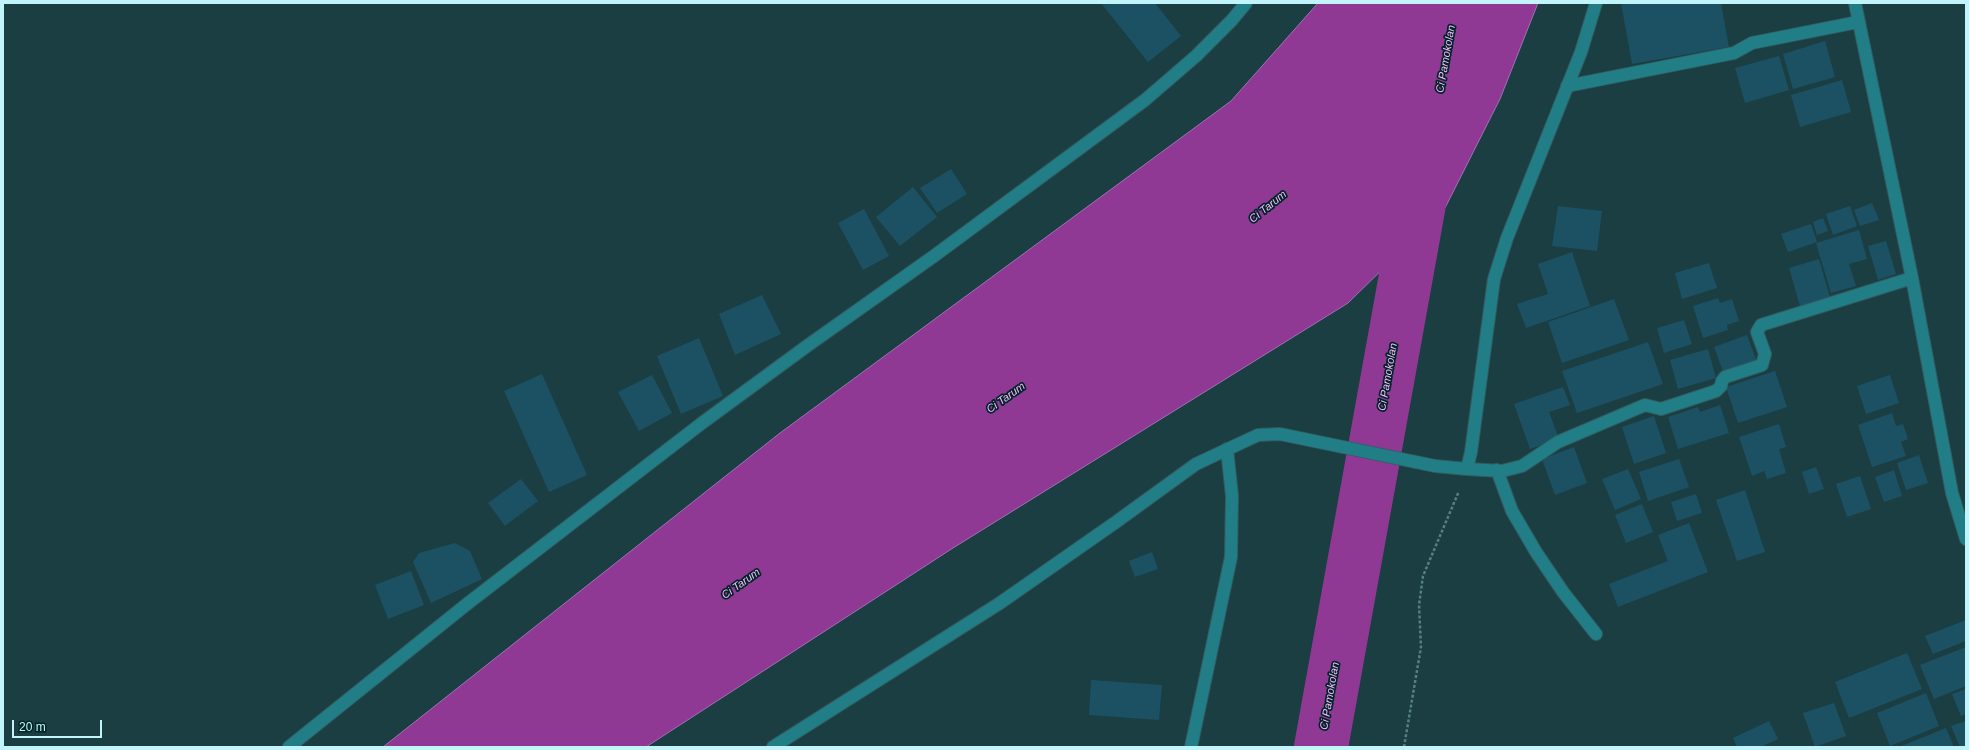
<!DOCTYPE html>
<style>
body{margin:0}
#map{position:relative;width:1969px;height:750px;overflow:hidden;background:#1a3e42;font-family:Arial,sans-serif}
canvas{display:block}
.frame{position:absolute;inset:0;border:4px solid #c2f5fb;pointer-events:none}
.scale{position:absolute;left:12px;top:720px;width:90px;height:18px;box-sizing:border-box;border:2px solid #c2f5fb;border-top:0;padding-left:5px;font-size:12px;line-height:14px;white-space:nowrap;color:#c2f5fb;-webkit-text-stroke:3px #002529;paint-order:stroke}
</style>
<div id="map">
<canvas width="1969" height="750"></canvas>
<div class="frame"></div>
<div class="scale">20 m</div>
</div>
<script>
const g = document.querySelector('canvas').getContext('2d');
g.lineJoin = 'round';
function fillPath(path, color) {
  g.fillStyle = color;
  g.fill(path, 'evenodd');
}
function toPath(rows) {
  const path = new Path2D();
  for (const r of rows) {
    path.moveTo(r[0], r[1]);
    for (let i = 2; i < r.length; i += 2) path.lineTo(r[i], r[i + 1]);
  }
  return path;
}
function strokePath(path, color, width, dash) {
  g.strokeStyle = color;
  g.lineWidth = width;
  g.lineCap = dash ? 'butt' : 'round';
  g.setLineDash(dash || []);
  g.stroke(path);
}
function drawText(font, color, halo, rows, align = 'center') {
  g.font = font + ' Arial,sans-serif';
  g.lineWidth = 3.5;
  g.setLineDash([]);
  g.textBaseline = 'middle';
  g.strokeStyle = halo;
  g.fillStyle = color;
  for (const [text, x, y, turn = 0] of rows) {
    g.save();
    g.translate(x, y);
    g.rotate((+turn || 0) * Math.PI / 180);
    g.textAlign = isNaN(turn) ? turn : align;
    if (halo) g.strokeText(text, 0, 0);
    g.fillText(text, 0, 0);
    g.restore();
  }
}
const water = toPath([
 [1318,3,1538,3,1500,99,1445,208,1348,303,953,548,646,747,383,747,780,433,1231,101,1318,3]
]);
fillPath(water, '#8f3995');
strokePath(water, '#9e71b4', 1);
strokePath(toPath([
 [1321,747,1426,165]
]), '#8f3995', 54);
fillPath(toPath([
 [1101,3,1155,3,1181,36,1148,62],
 [1621,3,1721,3,1729,47,1632,64],
 [1825,41,1835,77,1793,89,1783,54],
 [1779,56,1789,90,1745,103,1735,68],
 [1842,80,1851,112,1800,127,1791,95],
 [951,169,967,194,937,213,920,188],
 [913,187,937,217,900,246,876,217],
 [1872,203,1879,220,1860,226,1854,210],
 [1558,206,1602,211,1597,251,1552,246],
 [1850,206,1857,226,1833,235,1826,214],
 [864,209,889,256,863,270,838,223],
 [1823,218,1828,231,1817,235,1813,222],
 [1811,224,1817,242,1788,252,1781,234],
 [1859,230,1867,259,1849,264,1856,286,1831,293,1816,243],
 [1886,241,1896,274,1878,280,1868,246],
 [1572,252,1590,306,1526,328,1517,304,1548,294,1538,264],
 [1819,259,1830,297,1800,306,1789,268],
 [1709,263,1717,288,1682,299,1675,273],
 [762,295,781,334,735,355,719,314],
 [1718,298,1720,303,1732,299,1739,321,1727,325,1728,330,1703,338,1693,306],
 [1614,299,1629,340,1562,363,1548,322],
 [1684,320,1692,344,1664,353,1657,328],
 [1747,335,1757,362,1724,374,1714,347],
 [699,338,723,396,681,414,657,356],
 [1648,342,1663,384,1577,413,1562,371],
 [1708,349,1716,378,1678,389,1670,360],
 [1775,371,1787,407,1738,423,1726,387],
 [542,374,587,475,549,492,504,391],
 [652,375,672,413,639,431,618,392],
 [1890,375,1899,403,1866,414,1857,386],
 [1563,387,1570,405,1549,412,1559,439,1530,449,1514,404],
 [1720,405,1729,433,1678,449,1668,417,1698,407,1700,412],
 [1892,413,1896,426,1903,424,1908,439,1901,442,1906,456,1872,467,1858,425],
 [1654,416,1666,453,1634,464,1622,427],
 [1779,424,1786,447,1779,449,1786,473,1767,479,1764,471,1752,476,1739,437],
 [1574,447,1587,483,1555,495,1542,459],
 [1919,455,1928,483,1906,490,1897,463],
 [1679,459,1689,487,1648,501,1639,472],
 [1816,467,1824,489,1809,494,1802,472],
 [1628,469,1641,499,1615,510,1602,479],
 [1894,470,1902,496,1884,502,1875,477],
 [1860,476,1871,509,1847,517,1836,484],
 [521,479,538,501,505,526,488,503],
 [1745,490,1765,552,1737,561,1716,500],
 [1696,494,1702,513,1677,521,1671,502],
 [1642,504,1653,532,1626,543,1615,515],
 [1689,523,1708,572,1618,607,1609,584,1668,561,1658,535],
 [455,543,470,551,482,579,431,603,413,562,419,553],
 [1152,552,1158,569,1135,577,1129,561],
 [411,571,424,605,388,619,375,585],
 [1966,620,1966,641,1933,654,1925,636],
 [1966,647,1966,686,1934,699,1920,665],
 [1907,653,1922,689,1849,718,1835,682],
 [1091,680,1162,685,1159,720,1089,715],
 [1966,689,1966,714,1961,716,1952,694],
 [1926,693,1939,726,1890,746,1877,713],
 [1834,703,1846,736,1815,747,1803,713],
 [1769,721,1778,739,1761,747,1737,747,1733,738],
 [1966,721,1966,747,1960,747,1951,726],
 [1946,728,1954,747,1899,747]
]), '#1c5163');
const service = toPath([
 [1567,86,1734,53,1752,43,1858,22]
]);
const minor = toPath([
 [1855,3,1912,278,1952,493,1966,539],
 [1467,469,1502,471,1522,466,1558,442,1645,405,1661,409,1716,391,1721,386,1722,381,1725,377,1762,365,1765,354,1757,332,1761,325,1912,278],
 [1497,470,1512,511,1536,552,1563,592,1596,634],
 [289,747,467,604,702,423,807,346,934,256,1145,100,1196,56,1232,20,1246,3],
 [773,747,1000,603,1116,522,1196,464,1258,435,1280,434,1435,466,1467,469,1471,452,1494,279,1507,238,1581,52,1596,3],
 [1191,747,1231,557,1232,496,1227,449]
]);
strokePath(service, '#325b60', 14);
strokePath(minor, '#325b60', 14);
strokePath(toPath([
 [1404,747,1421,647,1419,605,1423,576,1459,491]
]), '#567f84', 2.5, [3, 2]);
strokePath(service, '#217e87', 12);
strokePath(minor, '#217e87', 12);
drawText('italic 11px', '#fcbaff', '#002529', [
 ["Ci Pamokolan",1446,59,-80],
 ["Ci Tarum",1268,207,-39],
 ["Ci Pamokolan",1388,377,-80],
 ["Ci Tarum",1006,398,-35],
 ["Ci Tarum",741,584,-35],
 ["Ci Pamokolan",1330,696,-80]
]);
</script>
